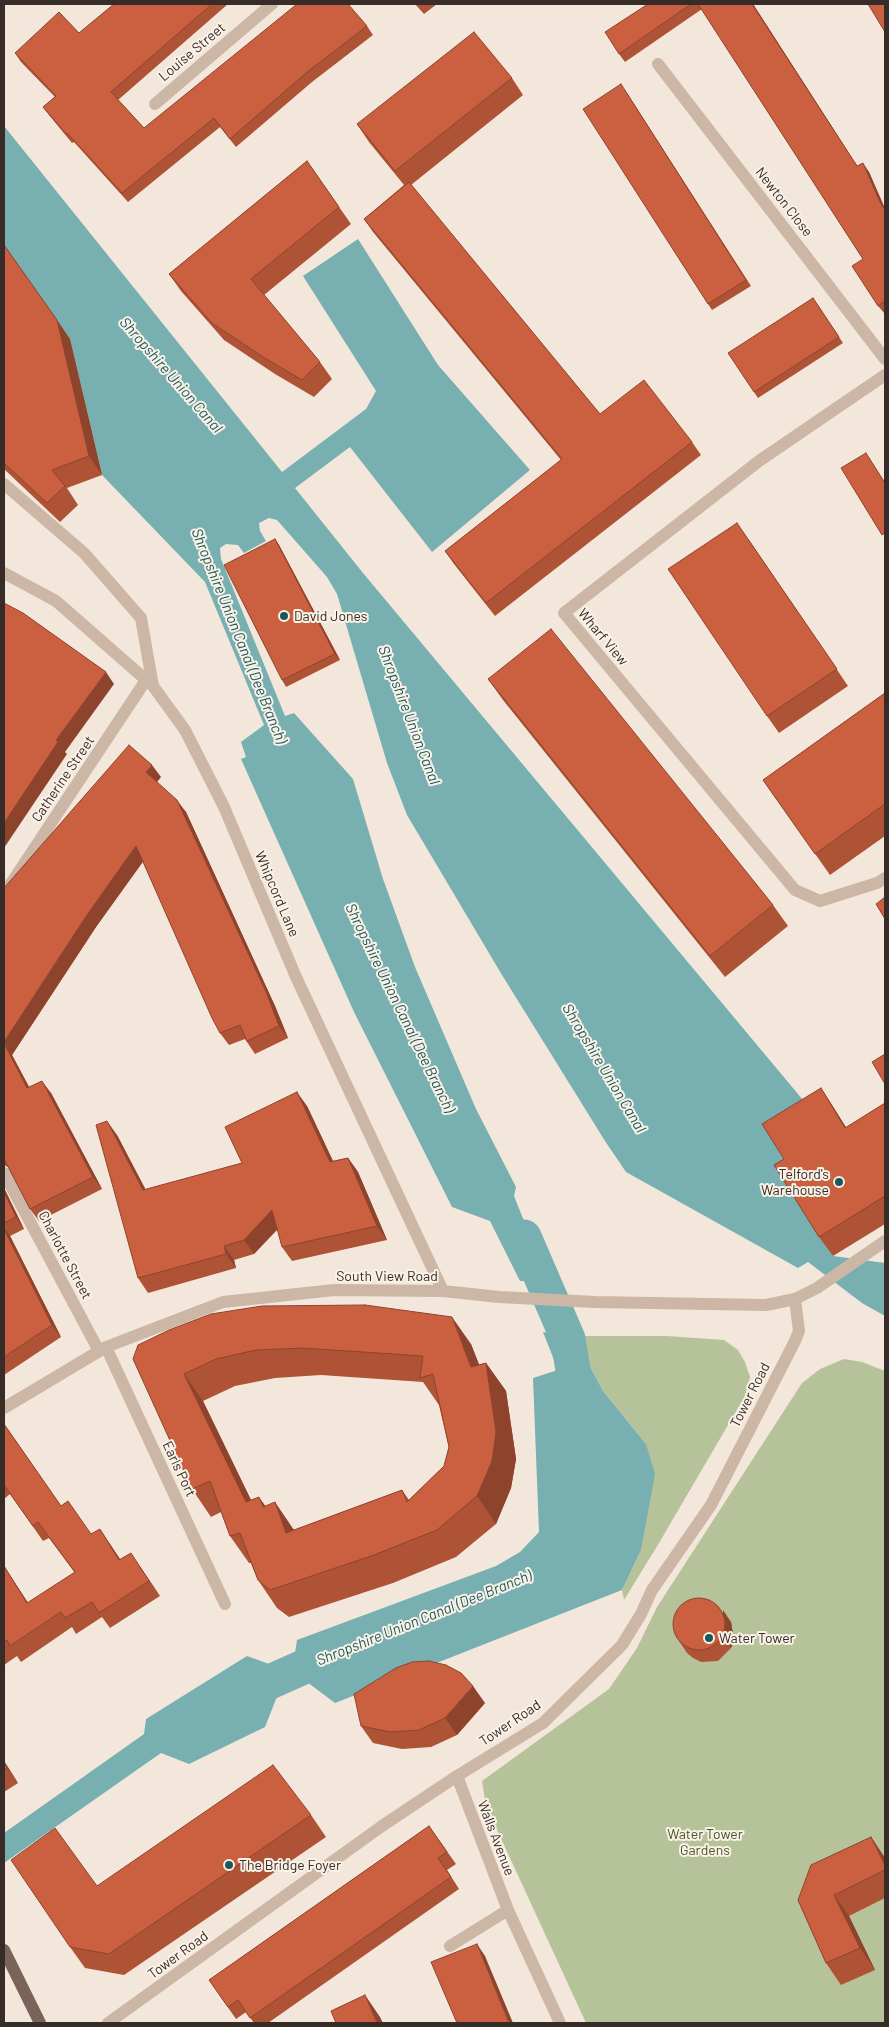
<!DOCTYPE html>
<style>
body{margin:0}
#map{position:relative;width:889px;height:2027px;overflow:hidden;background:#f3e7db;font-family:Barlow,sans-serif}
canvas{display:block}
.frame{position:absolute;inset:0;border:5px solid #372c27;pointer-events:none}
</style>
<div id="map">
<canvas width="889" height="2027"></canvas>
<div class="frame"></div>
</div>
<script>
const g = document.querySelector('canvas').getContext('2d');
g.lineJoin = 'round';
function fillPath(path, color) {
  g.fillStyle = color;
  g.fill(path, 'evenodd');
}
function toPath(rows) {
  const path = new Path2D();
  for (const r of rows) {
    if (r.length === 3) {
      path.moveTo(r[0] + r[2], r[1]);
      path.arc(r[0], r[1], r[2], 0, 2 * Math.PI);
      continue;
    }
    path.moveTo(r[0], r[1]);
    for (let i = 2; i < r.length; i += 2) path.lineTo(r[i], r[i + 1]);
  }
  return path;
}
function strokePath(path, color, width, dash) {
  g.strokeStyle = color;
  g.lineWidth = width;
  g.lineCap = dash ? 'butt' : 'round';
  g.setLineDash(dash || []);
  g.stroke(path);
}
function drawText(font, color, halo, rows, align = 'center') {
  g.font = font + ' Barlow,sans-serif';
  g.lineWidth = 4;
  g.setLineDash([]);
  g.textBaseline = 'middle';
  g.strokeStyle = halo;
  g.fillStyle = color;
  for (const [text, x, y, turn = 0] of rows) {
    g.save();
    g.translate(x, y);
    g.rotate((+turn || 0) * Math.PI / 180);
    g.textAlign = isNaN(turn) ? turn : align;
    if (halo) g.strokeText(text, 0, 0);
    g.fillText(text, 0, 0);
    g.restore();
  }
}
fillPath(toPath([
 [574,1336,667,1336,724,1340,738,1350,745,1362,750,1377,745,1396,659,1543,624,1600,622,1590,641,1550,646,1444,603,1391],
 [844,1359,862,1362,885,1371,885,2023,586,2023,486,1806,482,1781,609,1689,637,1648,657,1607,802,1383,820,1369]
]), '#b6c39a');
fillPath(toPath([
 [4,126,282,472,366,409,376,391,303,276,358,239,438,365,530,470,432,552,350,447,295,488,363,573,818,1118,798,1179,833,1256,885,1263,885,1316,862,1303,808,1262,798,1268,626,1172,605,1141,502,975,407,815,387,763,337,594,327,577,277,520,269,518,259,523,260,531,266,541,244,553,238,545,226,544,220,548,221,559,285,716,294,713,353,779,383,879,415,967,476,1109,516,1187,514,1196,548,1281,520,1281,490,1221,452,1207,354,1012,241,759,246,757,241,742,264,725,205,582,102,475,70,339,4,246],
 [543,1332,574,1336,603,1391,646,1444,655,1474,641,1550,622,1590,335,1703,303,1679,297,1681,288,1657,295,1653,297,1640,496,1566,520,1552,539,1532,533,1378,558,1370],
 [247,1656,272,1665,280,1689,265,1727,189,1764,161,1753,4,1863,4,1833,144,1734,146,1719]
]), '#78b0b1');
strokePath(toPath([
 [524,1237,568,1339,575,1383],
 [234,1698,337,1652]
]), '#78b0b1', 35);
strokePath(toPath([
 [658,64,885,359],
 [155,104,272,4],
 [885,375,759,461,564,613,795,890,820,901,877,883,885,878],
 [4,484,84,553,141,618,153,686],
 [4,573,56,601,153,686,185,730,224,807,296,977,443,1291],
 [4,894,146,680],
 [4,1173,99,1351],
 [106,1347,225,1604],
 [4,1408,106,1347,223,1302,334,1290,443,1291,499,1297,595,1302,766,1305,795,1299,817,1288,885,1241],
 [457,1776,508,1910,560,2023],
 [450,1946,508,1910],
 [108,2023,382,1826,457,1776,543,1723,622,1645,641,1614,652,1590,711,1505,795,1341,799,1331,795,1299]
]), '#ccb6a6', 12);
strokePath(toPath([
 [4,1950,40,2023]
]), '#7a6358', 12);
fillPath(toPath([
 [114,4,228,4,118,100,144,128,367,26,373,35,312,82,236,147,220,127,128,202,74,142,72,143,49,115,43,107,55,97,21,62,15,53,79,33],
 [415,4,437,4,424,14],
 [648,4,753,4,857,166,869,172,885,208,885,314,878,306,863,259,702,9,625,62,619,54],
 [512,78,523,95,411,185,600,414,692,442,701,455,495,616,454,564,445,551,561,460,373,232,364,219,404,185,369,142,357,124],
 [625,90,751,286,712,310,708,304],
 [307,161,351,224,264,295,320,362,332,379,314,397,275,374,224,340,181,291,169,274],
 [4,245,70,339,102,475,67,488,78,505,60,522,4,469],
 [813,298,843,343,758,398,754,392],
 [275,539,279,545,340,660,286,687,282,680],
 [749,540,848,686,779,733,767,716],
 [488,679,773,905,788,926,725,977,503,700],
 [885,693,885,836,830,875,763,780],
 [161,777,157,782,186,812,275,1006,288,1038,255,1054,245,1039,229,1045,220,1033,143,861,96,927,12,1055,29,1087,51,1093,102,1189,39,1221,30,1209,8,1167,4,1165,4,888],
 [821,1088,846,1128,885,1103,885,1224,833,1256,819,1237,784,1159],
 [307,1106,333,1161,348,1158,358,1172,387,1240,292,1261,282,1247,278,1229,254,1254,234,1260,236,1268,148,1293,138,1278,117,1135,146,1190,242,1163],
 [4,1188,24,1229,10,1236,61,1337,4,1375],
 [169,1330,471,1344,479,1365,486,1363,506,1391,516,1459,511,1488,496,1524,456,1557,393,1583,289,1617,277,1608,258,1580,251,1563,249,1563,230,1536,221,1512,211,1517,192,1489],
 [321,1375,423,1382,439,1405,449,1447,444,1466,409,1500,402,1490,294,1530,265,1506,251,1500,203,1401,235,1386,275,1378],
 [4,1424,61,1506,91,1534,110,1544,120,1559,141,1568,160,1596,110,1628,102,1617,76,1634,72,1627,21,1662,17,1656,4,1665,4,1566,28,1603,75,1573,49,1538,43,1541,10,1494,4,1499],
 [731,1622,734,1640,731,1648,718,1661,701,1662,693,1658,687,1653,679,1641],
 [485,1703,457,1735,431,1747,402,1749,373,1743,361,1726],
 [4,1761,18,1783,4,1792],
 [311,1815,326,1837,124,1975,85,1968,70,1947,97,1886],
 [429,1826,456,1864,447,1870,459,1889,268,2023,254,2023,246,2012,236,2019,209,1980],
 [871,1837,885,1858,885,1898,849,1916,875,1970,841,1985,826,1963,798,1900]
]), '#af5337');
fillPath(toPath([
 [752,4,753,4,863,175,857,166],
 [863,163,869,172,885,210,880,202],
 [57,320,70,339,102,475,89,456],
 [275,539,279,545,340,660,335,654],
 [106,672,114,684,65,752,67,754,4,848,4,823,56,740],
 [152,765,161,777,155,784,146,772],
 [177,800,186,812,275,1006,288,1038,279,1026],
 [136,846,145,859,96,927,12,1055,36,1100,27,1088,4,1042,87,915],
 [42,1081,51,1093,102,1189,93,1177],
 [821,1088,834,1108,859,1148,845,1128],
 [297,1092,307,1106,340,1176,330,1162],
 [107,1121,117,1135,153,1205,143,1190],
 [348,1158,358,1172,387,1240,377,1226],
 [4,1188,24,1229,16,1217,4,1192],
 [272,1210,282,1224,254,1254,244,1240],
 [4,1228,10,1236,61,1337,52,1325,4,1229],
 [224,1246,234,1260,236,1268,226,1254],
 [452,1317,471,1344,491,1395,471,1367],
 [486,1363,506,1391,516,1459,511,1488,496,1524,477,1496],
 [184,1374,203,1401,265,1529,246,1502],
 [259,1497,278,1524,263,1507],
 [275,1502,294,1530,286,1533],
 [100,1529,110,1544,130,1575,119,1560],
 [131,1553,141,1568,160,1596,149,1581],
 [4,1566,13,1580,38,1618,27,1603],
 [723,1610,731,1622,734,1640,731,1648,723,1636],
 [473,1686,485,1703,457,1735,445,1718],
 [4,1761,18,1783,7,1768],
 [871,1837,885,1858,885,1865],
 [834,1895,849,1916,875,1970,860,1948],
 [477,1944,485,1956,513,2023,509,2023],
 [365,1995,380,2017,383,2023,377,2023]
]), '#8e432d');
const building = toPath([
 [114,4,212,4,111,92,144,128,297,4,348,4,367,26,306,73,230,139,214,118,122,193,67,133,66,134,43,107,56,96,15,53,59,12,79,33,114,4],
 [648,4,691,4,619,54,605,32,648,4],
 [698,4,752,4,857,166,863,163,880,202,885,210,885,301,878,306,852,266,863,259,698,4],
 [868,4,885,4,885,32,868,4],
 [474,32,512,78,395,171,357,124,474,32],
 [621,84,746,280,708,304,583,109,621,84],
 [307,161,339,207,251,279,320,362,302,380,263,357,212,323,169,274,307,161],
 [409,182,600,414,644,380,692,442,486,603,445,551,562,459,364,219,409,182],
 [4,245,57,320,89,456,52,470,65,486,47,503,4,463,4,245],
 [813,298,839,337,754,392,728,353,813,298],
 [866,453,885,483,885,533,882,535,841,468,866,453],
 [737,523,837,669,767,716,668,569,737,523],
 [275,539,335,654,282,680,224,565,275,539],
 [4,603,23,613,106,672,56,740,58,742,4,823,4,603],
 [551,629,773,905,710,956,488,679,551,629],
 [885,693,885,804,815,854,763,780,885,693],
 [129,745,152,765,146,772,177,800,267,994,279,1026,247,1041,240,1025,220,1033,212,1018,136,846,87,915,4,1042,4,888,129,745],
 [885,897,885,919,876,904,885,897],
 [4,1043,27,1088,42,1081,93,1177,30,1209,4,1159,4,1043],
 [885,1054,885,1084,872,1062,885,1054],
 [821,1088,845,1128,885,1103,885,1196,819,1237,774,1165,784,1159,762,1124,821,1088],
 [297,1092,330,1162,348,1158,377,1226,282,1247,272,1210,244,1240,224,1246,226,1254,138,1278,96,1125,107,1121,143,1190,242,1163,225,1127,297,1092],
 [4,1192,16,1217,4,1223,4,1192],
 [4,1229,52,1325,4,1357,4,1229],
 [365,1305,452,1317,471,1367,486,1363,496,1432,492,1461,477,1496,437,1530,374,1555,270,1590,258,1580,240,1533,230,1536,210,1481,192,1489,133,1359,138,1345,169,1330,211,1314,262,1306,365,1305],
 [302,1348,423,1356,420,1378,433,1374,449,1447,444,1466,407,1502,402,1490,286,1533,275,1502,263,1507,259,1497,246,1502,184,1374,216,1359,256,1350,302,1348],
 [4,1424,61,1506,68,1501,91,1534,100,1529,119,1560,131,1553,149,1581,99,1613,92,1602,65,1618,61,1612,10,1646,7,1640,4,1642,4,1566,27,1603,75,1572,38,1522,33,1526,4,1485,4,1424],
 [699,1624,26],
 [429,1661,446,1665,461,1673,473,1686,445,1718,419,1730,390,1732,361,1726,354,1694,396,1668,412,1662,429,1661],
 [4,1762,7,1768,4,1770,4,1762],
 [273,1765,311,1815,109,1954,70,1947,11,1860,55,1828,97,1886,273,1765],
 [429,1826,447,1852,438,1858,451,1877,250,2018,238,2000,228,2007,209,1980,429,1826],
 [871,1837,885,1865,885,1870,834,1895,860,1948,826,1963,798,1900,811,1865,871,1837],
 [477,1944,509,2023,457,2023,431,1962,477,1944],
 [365,1995,377,2023,336,2023,331,2011,365,1995]
]);
fillPath(building, '#cb6040');
strokePath(building, '#8e432d', 1);
for (const [x, y, r, color] of [
 [284,616,5,"#1b585b"],
 [839,1182,5,"#1b585b"],
 [709,1638,5,"#1b585b"],
 [229,1865,5,"#1b585b"]
]) {
  const dot = new Path2D();
  dot.arc(x, y, r, 0, 2 * Math.PI);
  g.fillStyle = color;
  g.fill(dot);
  strokePath(dot, '#faf1e7', 2);
}
drawText('14px', '#372c27', '#faf1e7', [
 ["Louise Street",192,52,-40],
 ["Newton Close",784,202,52],
 ["Wharf View",603,637,50],
 ["Catherine Street",63,779,-56],
 ["Whipcord Lane",277,894,67],
 ["Charlotte Street",65,1255,62],
 ["South View Road",387,1276],
 ["Tower Road",750,1395,-63],
 ["Earls Port",179,1469,65],
 ["Tower Road",510,1723,-34],
 ["Walls Avenue",496,1838,69],
 ["Tower Road",178,1955,-36]
]);
drawText('14px', '#372c27', '#faf1e7', [
 ["David Jones",294,616],
 ["Telford's",829,1174,"right"],
 ["Warehouse",829,1190,"right"],
 ["Water Tower",719,1638],
 ["The Bridge Foyer",239,1865]
], 'left');
drawText('14px', '#47572a', '#faf1e7', [
 ["Water Tower",705,1834],
 ["Gardens",705,1850]
]);
drawText('italic 15px', '#1b585b', '#faf1e7', [
 ["Shropshire Union Canal",171,375,49],
 ["Shropshire Union Canal (Dee Branch)",239,636,68],
 ["Shropshire Union Canal",409,715,69],
 ["Shropshire Union Canal (Dee Branch)",400,1008,64],
 ["Shropshire Union Canal",604,1068,59],
 ["Shropshire Union Canal (Dee Branch)",424,1618,-22]
]);
</script>
